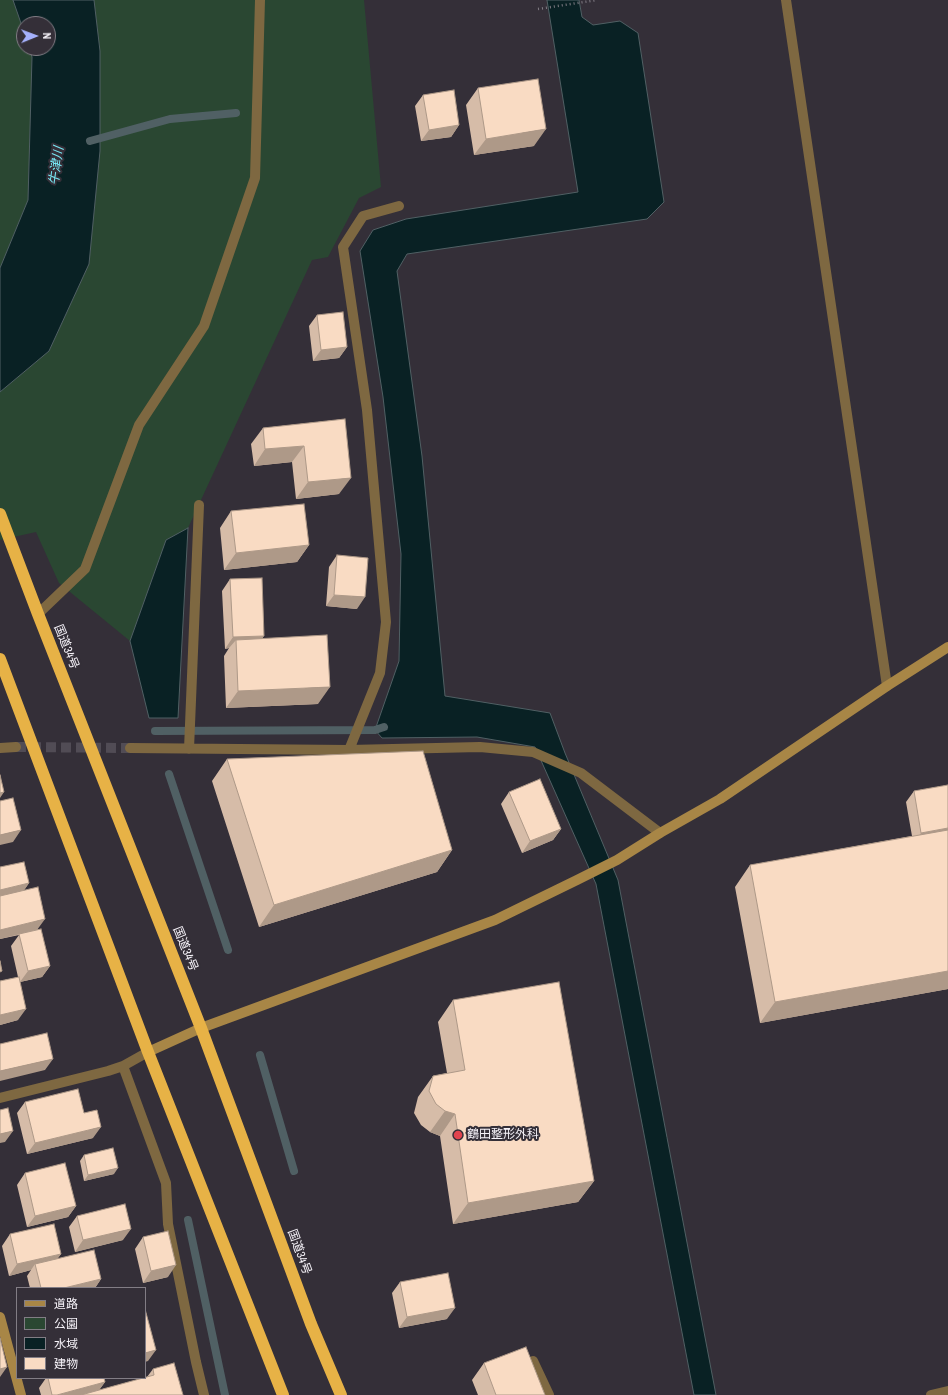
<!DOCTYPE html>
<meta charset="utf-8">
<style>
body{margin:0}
#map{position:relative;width:948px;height:1395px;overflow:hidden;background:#342f38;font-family:"Archivo Narrow","Noto Sans JP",sans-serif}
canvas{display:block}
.legend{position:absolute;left:16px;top:1287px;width:130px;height:92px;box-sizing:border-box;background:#342f38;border:1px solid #827d85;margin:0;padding:5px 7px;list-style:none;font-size:12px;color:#f6f3f9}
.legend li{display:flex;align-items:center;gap:8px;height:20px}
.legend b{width:20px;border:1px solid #827d85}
.north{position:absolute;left:16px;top:16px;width:40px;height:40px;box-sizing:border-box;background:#342f38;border:1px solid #827d85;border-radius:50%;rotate:89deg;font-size:11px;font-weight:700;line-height:16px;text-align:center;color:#f6f3f9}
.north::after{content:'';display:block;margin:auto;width:14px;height:18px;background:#a5b1fc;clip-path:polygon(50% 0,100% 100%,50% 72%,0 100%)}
</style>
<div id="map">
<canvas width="948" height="1395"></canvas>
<ul class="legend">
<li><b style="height:5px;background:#a88646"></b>道路</li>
<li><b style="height:11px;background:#2a4732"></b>公園</li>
<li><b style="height:11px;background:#092124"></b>水域</li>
<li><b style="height:11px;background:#f9dbc3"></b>建物</li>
</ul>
<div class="north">N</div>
</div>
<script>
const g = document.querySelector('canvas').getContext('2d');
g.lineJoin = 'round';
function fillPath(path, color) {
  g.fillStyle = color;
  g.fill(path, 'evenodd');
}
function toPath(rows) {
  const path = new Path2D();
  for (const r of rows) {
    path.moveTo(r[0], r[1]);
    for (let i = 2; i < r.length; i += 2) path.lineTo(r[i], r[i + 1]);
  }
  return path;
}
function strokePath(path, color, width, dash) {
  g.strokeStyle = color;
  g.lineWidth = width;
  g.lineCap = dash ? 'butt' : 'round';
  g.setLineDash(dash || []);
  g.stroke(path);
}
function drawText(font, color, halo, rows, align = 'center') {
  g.font = font + ' "Archivo Narrow","Noto Sans JP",sans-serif';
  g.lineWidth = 4;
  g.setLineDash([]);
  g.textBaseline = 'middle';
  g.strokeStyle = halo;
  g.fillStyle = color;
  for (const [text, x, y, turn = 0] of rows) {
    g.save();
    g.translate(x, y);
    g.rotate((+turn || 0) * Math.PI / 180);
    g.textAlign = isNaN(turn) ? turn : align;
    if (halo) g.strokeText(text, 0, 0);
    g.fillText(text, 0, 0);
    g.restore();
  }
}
fillPath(toPath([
 [0,0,13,0,24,32,24,48,29,48,32,57,28,200,0,268],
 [94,0,364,0,381,187,359,198,328,257,312,260,188,528,166,540,130,641,59,583,36,532,0,540,0,392,49,351,89,264,100,151,100,51]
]), '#2a4732');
const water = toPath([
 [13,0,94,0,100,51,100,151,89,264,49,351,0,392,0,268,28,200,32,57,29,48,48,48,48,24,24,24,24,32,13,0],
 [547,0,579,0,582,17,593,25,620,21,638,33,664,202,647,219,407,254,397,271,422,456,445,696,550,713,565,753,618,880,716,1395,694,1395,596,884,535,747,477,737,382,738,375,730,399,661,401,554,383,397,360,251,373,230,406,219,578,192,547,0],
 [188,528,178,718,149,718,130,641,166,540,188,528]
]);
fillPath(water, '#092124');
strokePath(water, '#506064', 1);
strokePath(toPath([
 [90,141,170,119,236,113],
 [155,731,375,730,384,727],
 [169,774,228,950],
 [260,1055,294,1171],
 [188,1220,225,1395]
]), '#506064', 8);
strokePath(toPath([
 [16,747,130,748]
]), '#514c55', 10, [10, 5]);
strokePath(toPath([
 [538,9,597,0]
]), '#807c84', 2.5, [1, 3]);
strokePath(toPath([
 [786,0,887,686],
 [38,614,85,569,139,425,204,326,255,178,260,0],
 [0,748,16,747],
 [130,748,349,750,480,747,533,752,581,773,660,833],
 [189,749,199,505],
 [349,750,380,673,386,622,367,410,343,247,363,216,399,206],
 [123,1066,166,1183,168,1224,196,1362,204,1395],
 [0,1098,108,1071,123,1066,148,1052],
 [533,1361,549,1395],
 [931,1395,948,1391]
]), '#7e6841', 10);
strokePath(toPath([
 [148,1052,201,1028,495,920,577,880,617,860,660,833,720,799,887,686,948,647],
 [0,1317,21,1395]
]), '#a88646', 10);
strokePath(toPath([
 [0,514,38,614,201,1028,311,1324,341,1395],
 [0,659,148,1052,283,1395]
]), '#e7b246', 12);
fillPath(toPath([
 [478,88,534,146,474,155,466,105],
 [423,95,459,125,451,137,421,141,415,106],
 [317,315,347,347,339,358,313,361,309,326],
 [345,419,339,494,296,499,292,462,254,466,251,444,263,428],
 [231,511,309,545,297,562,224,570,220,528],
 [337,555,357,609,326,606,329,567],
 [230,579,263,638,318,704,226,708,224,656,229,648,225,649,222,591],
 [227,759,452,850,437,872,259,927,212,781],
 [948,785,948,989,760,1023,735,887,750,865,912,836,906,802,914,791],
 [509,792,561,829,553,840,522,853,501,804],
 [0,867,29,883,24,890,50,966,42,977,20,982,18,1020,0,1025,0,981,18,977,11,946,19,935,0,939],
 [453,1000,594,1181,578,1202,453,1224,440,1136,430,1132,421,1125,414,1113,418,1097,433,1076,447,1073,438,1022],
 [25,1102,84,1113,93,1138,27,1154,17,1113],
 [84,1155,114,1174,84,1181,80,1161],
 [25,1173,76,1206,68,1217,27,1227,17,1185],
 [77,1216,123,1240,75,1252,69,1227],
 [10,1234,61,1254,57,1259,101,1279,95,1288,30,1288,27,1276,31,1270,9,1276,2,1246],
 [143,1237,168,1277,143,1283,135,1249],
 [400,1282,447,1319,399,1328,392,1293],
 [484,1363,545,1395,478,1395,472,1380],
 [153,1369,183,1395,41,1395,39,1388,46,1378,104,1378,105,1382,99,1390,147,1377]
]), '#d6bca8');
fillPath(toPath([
 [459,125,451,137,421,141,429,130],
 [546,129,534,146,474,155,486,139],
 [347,347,339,358,313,361,321,350],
 [304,446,292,462,254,466,265,449],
 [351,478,339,494,296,499,308,482],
 [309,545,297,562,224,570,236,553],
 [334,595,365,597,357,609,326,606],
 [264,636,256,647,236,640,229,648,225,649,233,637],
 [330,687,318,704,226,708,238,691],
 [4,792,0,798,0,793],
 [948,828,948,838,913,844,921,833],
 [561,829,553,840,522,853,530,841],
 [21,830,13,842,0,845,0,835],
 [452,850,437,872,259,927,274,905],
 [29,883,21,895,0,900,0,890],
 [45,919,37,930,0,939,0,930],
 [50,966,42,977,20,982,28,971],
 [948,971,948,989,760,1023,775,1002],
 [26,1009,18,1020,0,1025,0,1015],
 [53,1059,45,1070,0,1081,0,1071],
 [445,1111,455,1114,440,1136,430,1132],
 [101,1127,93,1138,27,1154,35,1143],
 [13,1131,5,1142,0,1143,0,1134],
 [118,1168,114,1174,84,1181,88,1175],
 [594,1181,578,1202,453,1224,468,1203],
 [76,1206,68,1217,27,1227,35,1216],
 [131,1229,123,1240,75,1252,83,1240],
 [61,1254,53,1265,35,1264,31,1270,9,1276,17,1264],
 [176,1265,168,1277,143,1283,151,1271],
 [101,1279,95,1288,64,1288],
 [455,1308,447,1319,399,1328,407,1317],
 [156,1350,148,1361,145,1362,145,1353],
 [7,1367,0,1377,0,1369],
 [105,1382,97,1393,91,1395,57,1395]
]), '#ae9988');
const building = toPath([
 [538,79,546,129,486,139,478,88,538,79],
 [454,90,459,125,429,130,423,95,454,90],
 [343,312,347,347,321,350,317,315,343,312],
 [345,419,351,478,308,482,304,446,265,449,263,428,345,419],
 [304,504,309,545,236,553,231,511,304,504],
 [337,555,368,558,365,597,334,595,337,555],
 [262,578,264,636,233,637,230,579,262,578],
 [327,635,330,687,238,691,236,640,327,635],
 [423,751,452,850,274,905,227,759,423,751],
 [0,775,4,792,0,793,0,775],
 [540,779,561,829,530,841,509,792,540,779],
 [948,785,948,828,921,833,914,791,948,785],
 [13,798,21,830,0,835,0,801,13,798],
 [948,830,948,971,775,1002,750,865,948,830],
 [24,862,29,883,0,890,0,867,24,862],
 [38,887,45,919,0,930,0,896,38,887],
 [41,929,50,966,28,971,19,934,41,929],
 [0,961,2,971,0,972,0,961],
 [19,977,26,1009,0,1015,0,981,19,977],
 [559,982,594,1181,468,1203,455,1114,445,1111,436,1104,429,1091,433,1076,465,1070,453,1000,559,982],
 [47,1033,53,1059,0,1071,0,1044,47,1033],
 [78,1089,84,1113,97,1110,101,1127,35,1143,25,1102,78,1089],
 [8,1108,13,1131,0,1134,0,1110,8,1108],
 [113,1148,118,1168,88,1175,84,1155,113,1148],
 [65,1163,76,1206,35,1216,25,1173,65,1163],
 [125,1204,131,1229,83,1240,77,1216,125,1204],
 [54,1224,61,1254,17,1264,10,1234,54,1224],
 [168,1231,176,1265,151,1271,143,1237,168,1231],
 [94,1250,101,1279,64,1288,41,1288,35,1264,94,1250],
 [448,1273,455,1308,407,1317,400,1282,448,1273],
 [145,1309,156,1350,145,1353,145,1309],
 [0,1338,7,1367,0,1369,0,1338],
 [526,1347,545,1395,496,1395,484,1363,526,1347],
 [174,1363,183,1395,81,1395,154,1375,153,1369,174,1363],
 [48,1378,104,1378,105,1382,57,1395,52,1395,48,1378]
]);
fillPath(building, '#f9dbc3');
strokePath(building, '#ae9988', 1);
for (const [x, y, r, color] of [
 [458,1135,5,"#e0444e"]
]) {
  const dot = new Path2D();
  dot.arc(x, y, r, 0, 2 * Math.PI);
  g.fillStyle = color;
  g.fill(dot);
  strokePath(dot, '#342f38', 1.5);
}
drawText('12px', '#f6f3f9', '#342f38', [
 ["国道34号",66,647,68],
 ["国道34号",185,949,68],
 ["国道34号",299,1252,70]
]);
drawText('12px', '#f6f3f9', '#342f38', [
 ["鶴田整形外科",467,1135]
], 'left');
drawText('italic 13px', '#79edf9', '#342f38', [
 ["牛津川",57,166,-82]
]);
</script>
